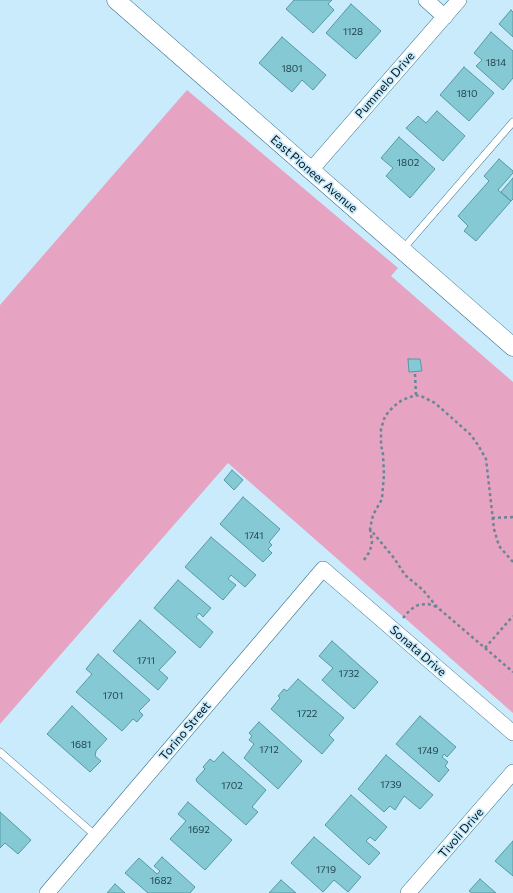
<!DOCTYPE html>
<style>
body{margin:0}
canvas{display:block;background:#c9ebfc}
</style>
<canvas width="513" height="893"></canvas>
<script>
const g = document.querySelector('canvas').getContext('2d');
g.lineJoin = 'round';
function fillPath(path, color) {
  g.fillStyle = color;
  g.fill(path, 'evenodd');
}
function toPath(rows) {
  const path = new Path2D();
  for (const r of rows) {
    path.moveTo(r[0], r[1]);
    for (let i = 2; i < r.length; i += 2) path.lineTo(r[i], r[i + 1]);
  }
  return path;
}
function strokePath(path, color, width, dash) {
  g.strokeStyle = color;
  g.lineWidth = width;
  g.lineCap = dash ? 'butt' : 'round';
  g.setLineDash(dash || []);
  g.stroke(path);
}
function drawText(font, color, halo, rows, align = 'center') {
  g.font = font + ' Commissioner,sans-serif';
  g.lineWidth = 3.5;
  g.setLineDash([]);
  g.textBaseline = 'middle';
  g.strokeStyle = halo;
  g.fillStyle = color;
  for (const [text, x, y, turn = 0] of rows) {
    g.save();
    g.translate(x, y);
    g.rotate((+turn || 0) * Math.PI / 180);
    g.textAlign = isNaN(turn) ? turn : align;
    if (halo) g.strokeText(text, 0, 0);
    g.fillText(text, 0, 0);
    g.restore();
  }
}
fillPath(toPath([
 [187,90,398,268,391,276,513,382,513,713,228,463,0,724,0,305]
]), '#e6a3c2');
const building = toPath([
 [294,0,332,0,328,4,334,10,313,33,286,9,294,0],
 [351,4,381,31,356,59,326,33,351,4],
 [511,10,513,12,513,37,499,24,511,10],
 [491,32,513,51,513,78,503,90,476,66,482,60,474,53,491,32],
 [282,37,326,75,313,90,302,80,292,92,259,63,282,37],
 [464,67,494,93,469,121,440,95,464,67],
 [437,111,465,136,443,161,406,128,418,116,426,123,437,111],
 [399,137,435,169,410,198,386,176,393,168,381,158,399,137],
 [499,159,513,171,513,173,498,190,511,201,476,241,464,231,468,226,458,216,489,181,484,176,499,159],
 [513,178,513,199,511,201,501,192,513,178],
 [408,359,420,359,422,371,409,372,408,359],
 [232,470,243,480,234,490,224,480,232,470],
 [243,497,280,529,269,542,272,545,268,549,272,553,263,562,220,524,243,497],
 [211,537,256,575,245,587,231,575,228,579,236,585,223,600,185,567,211,537],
 [178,580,211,608,203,617,199,613,196,617,213,632,200,648,154,608,178,580],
 [140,620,176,652,159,670,168,678,158,690,113,651,140,620],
 [332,641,378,682,354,709,322,680,333,668,319,656,332,641],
 [98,654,150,700,139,711,143,715,137,722,133,719,122,731,76,692,92,674,86,669,98,654],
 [298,679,344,718,329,735,334,740,322,754,271,709,280,698,278,696,284,689,287,691,298,679],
 [72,706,107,739,96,751,95,756,101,761,90,772,47,734,72,706],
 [420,716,456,747,447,757,444,754,442,757,448,762,445,766,449,770,439,782,396,744,420,716],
 [259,722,302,761,278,789,244,758,254,744,249,740,252,736,249,733,259,722],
 [223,752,266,790,252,807,258,812,246,825,197,782,196,779,205,769,203,767,210,759,214,762,223,752],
 [386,755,433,795,420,809,404,796,395,810,390,806,384,812,358,789,386,755],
 [351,795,387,827,375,841,370,837,366,841,380,853,369,865,325,825,351,795],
 [188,802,232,840,205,870,170,839,186,821,178,814,188,802],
 [0,812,31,840,18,854,5,843,0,848,0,812],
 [314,837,361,877,348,892,334,880,323,892,291,863,314,837],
 [513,841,513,876,495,861,513,841],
 [162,857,195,887,190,893,148,893,125,873,139,858,157,874,160,871,154,866,162,857],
 [480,879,496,893,472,893,469,891,480,879],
 [281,880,296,893,269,893,281,880],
 [115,884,125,893,107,893,115,884]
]);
fillPath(building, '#84c9d4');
strokePath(building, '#5599a5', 1);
const service = toPath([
 [402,250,513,122],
 [0,752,96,836]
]);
const minor = toPath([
 [426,0,445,17],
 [311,170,459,0],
 [47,893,323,569,513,733],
 [408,893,513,772]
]);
const tertiary = toPath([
 [116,0,513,347]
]);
strokePath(service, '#38718a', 8);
strokePath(minor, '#38718a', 16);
strokePath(tertiary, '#38718a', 19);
strokePath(toPath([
 [415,374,416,395],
 [492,518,513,517],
 [364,560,370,551,372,542,370,529],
 [513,562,499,546,494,529,486,459,478,445,471,435,435,403,423,397,416,395,402,400,393,407,385,416,381,429,381,445,383,454,384,474,382,499,373,515,370,529,394,558,405,575,423,590,437,607,513,672],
 [403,618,410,610,418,605,428,604,437,607],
 [485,648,513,616]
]), '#6a8694', 2.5, [3, 3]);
strokePath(service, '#fff', 7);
strokePath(minor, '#fff', 15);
strokePath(tertiary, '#fff', 18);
drawText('10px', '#22434d', null, [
 ["1128",353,32],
 ["1814",496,63],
 ["1801",292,69],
 ["1810",467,94],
 ["1802",408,163],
 ["1741",254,536],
 ["1711",146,661],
 ["1732",349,674],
 ["1701",113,696],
 ["1722",307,714],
 ["1681",81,745],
 ["1712",269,750],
 ["1749",428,751],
 ["1739",391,785],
 ["1702",232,786],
 ["1692",199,830],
 ["1719",326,870],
 ["1682",161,881]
]);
drawText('12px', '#011620', '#c9ebfc', [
 ["Pummelo Drive",385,85,-49],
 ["East Pioneer Avenue",314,174,41],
 ["Sonata Drive",418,651,41],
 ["Torino Street",185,731,-50],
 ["Tivoli Drive",461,833,-49]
]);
</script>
